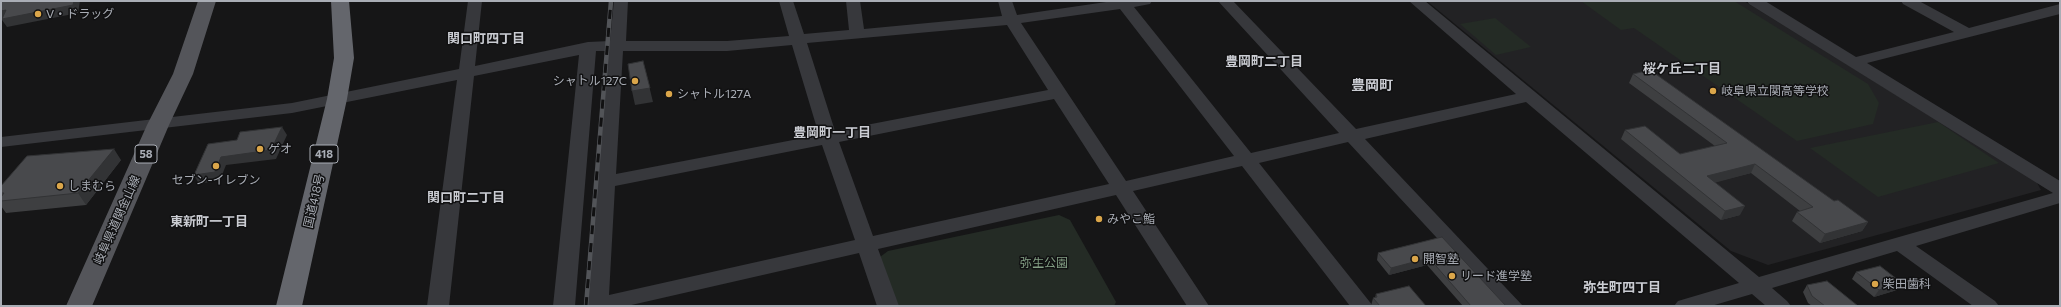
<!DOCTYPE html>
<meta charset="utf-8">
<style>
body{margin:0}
#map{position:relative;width:2061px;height:307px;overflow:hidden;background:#161617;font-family:Commissioner,sans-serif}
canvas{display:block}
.frame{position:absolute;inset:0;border:2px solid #a9adb5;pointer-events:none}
</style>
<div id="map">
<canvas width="2061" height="307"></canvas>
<div class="frame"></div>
</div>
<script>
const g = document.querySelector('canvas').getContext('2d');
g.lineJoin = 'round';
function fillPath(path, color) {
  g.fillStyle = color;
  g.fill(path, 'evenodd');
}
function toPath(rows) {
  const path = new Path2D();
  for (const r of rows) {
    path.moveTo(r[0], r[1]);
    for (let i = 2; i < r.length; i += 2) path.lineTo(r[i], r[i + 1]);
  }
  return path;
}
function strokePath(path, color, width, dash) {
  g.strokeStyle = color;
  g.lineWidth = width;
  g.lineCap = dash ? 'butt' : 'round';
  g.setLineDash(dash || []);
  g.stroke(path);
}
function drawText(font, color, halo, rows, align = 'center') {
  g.font = font + ' Commissioner,"Noto Sans JP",sans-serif';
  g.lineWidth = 3;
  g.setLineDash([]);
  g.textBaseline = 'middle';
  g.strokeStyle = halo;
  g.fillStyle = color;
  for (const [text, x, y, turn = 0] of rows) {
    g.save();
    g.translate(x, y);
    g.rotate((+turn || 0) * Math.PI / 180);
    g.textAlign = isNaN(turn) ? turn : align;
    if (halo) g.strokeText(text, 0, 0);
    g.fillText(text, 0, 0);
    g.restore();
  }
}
fillPath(toPath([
 [1427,1,1744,1,2036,181,2041,190,1768,265,1731,251]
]), '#222224');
fillPath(toPath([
 [1581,1,1734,1,1868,84,1879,103,1873,124,1797,141,1634,28,1621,30],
 [1495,18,1531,47,1496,55,1460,24],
 [1938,122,1999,163,1878,197,1810,148],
 [1059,215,1070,220,1116,302,1114,306,898,306,880,257,888,251]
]), '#242b25');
fillPath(toPath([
 [468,1,482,1,475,66,588,42,610,41,614,1,628,1,626,41,727,41,789,36,779,1,793,1,804,34,849,30,846,1,860,1,864,29,1002,16,998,1,1012,1,1017,15,1113,1,1152,1,1150,4,1134,7,1251,153,1339,133,1218,1,1233,1,1356,129,1516,94,1409,1,1425,1,1759,277,2053,193,1749,4,1747,1,1765,1,1856,57,1954,32,1903,4,1901,1,1919,1,1969,28,2060,4,2060,14,1867,63,2060,181,2060,203,1916,246,1995,301,1999,306,1973,306,1897,251,1772,288,1787,301,1791,306,1766,306,1752,294,1711,306,1674,306,1678,301,1739,283,1526,102,1365,139,1523,306,1500,306,1348,142,1259,163,1373,306,1350,306,1242,166,1133,191,1209,306,1187,306,1116,195,878,249,899,306,877,306,859,253,627,306,587,306,607,51,596,51,575,306,553,306,579,55,474,76,449,306,427,306,457,80,292,113,1,147,1,137,292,103,459,69,468,1],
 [1120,9,1234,156,1126,181,1021,23,1120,9],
 [1007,25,1048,90,835,131,807,43,1007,25],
 [792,45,819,135,616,174,623,51,727,51,792,45],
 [1054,99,1109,184,873,236,839,142,1054,99],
 [822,145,855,240,609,295,615,186,822,145]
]), '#37383c');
fillPath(toPath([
 [198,1,216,1,193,74,169,125,92,306,66,306,147,125,173,74,198,1]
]), '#54555a');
fillPath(toPath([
 [331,1,349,1,354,58,347,99,302,306,276,306,327,99,334,58,331,1]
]), '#64666c');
const rail = toPath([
 [586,306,611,1]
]);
strokePath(rail, '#525458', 4.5);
strokePath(rail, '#111112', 3, [9]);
fillPath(toPath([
 [1633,74,1834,201,1868,222,1862,231,1820,243,1792,221,1797,212,1800,211,1751,173,1715,182,1740,215,1721,220,1621,139,1625,130,1680,154,1715,146,1629,83],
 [121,160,86,205,6,213,1,206,1,186],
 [1442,237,1504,306,1463,306,1427,265,1389,275,1377,260,1378,253],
 [1856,272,1897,290,1874,297,1852,279],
 [1807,285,1858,306,1812,306,1808,303,1803,292],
 [1376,294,1426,306,1371,306,1373,298,1375,298]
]), '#3e3f41');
fillPath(toPath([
 [74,1,80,1,78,13,7,27,2,20,1,20,1,11],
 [643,61,653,102,635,105,632,91],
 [282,127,287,135,276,159,226,165,220,180,199,184,194,175,221,157],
 [114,149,121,160,86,205,78,193],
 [1755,164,1751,173,1703,186,1707,176],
 [1745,206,1740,215,1721,220,1725,211],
 [1868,222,1862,231,1820,243,1825,234],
 [1429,258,1427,265,1389,275,1391,268],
 [1902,283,1897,290,1874,297,1879,290]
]), '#323335');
const building = toPath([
 [1,1,74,1,73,5,2,19,6,10,1,11,1,1],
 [643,61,650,88,632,91,628,64,643,61],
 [1650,70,1834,201,1838,200,1868,222,1825,234,1797,212,1813,207,1755,164,1707,176,1745,206,1725,211,1625,130,1645,126,1680,154,1727,143,1633,74,1650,70],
 [282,127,271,150,221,157,215,172,194,175,208,144,237,140,240,132,282,127],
 [114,149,78,193,1,201,1,197,4,193,1,193,1,186,27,156,114,149],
 [1442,237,1505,305,1502,306,1471,306,1429,258,1391,268,1378,253,1442,237],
 [1880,266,1902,283,1879,290,1856,272,1880,266],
 [1827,281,1858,306,1825,306,1812,296,1807,285,1827,281],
 [1409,286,1426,306,1380,306,1373,298,1377,297,1376,294,1409,286]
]);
fillPath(building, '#48494c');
strokePath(building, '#323335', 1);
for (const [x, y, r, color] of [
 [38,14,4,"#dba64a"],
 [635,81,4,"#dba64a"],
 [1713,91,4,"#dba64a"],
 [669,94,4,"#dba64a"],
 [260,149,4,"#dba64a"],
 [216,166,4,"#dba64a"],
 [60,186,4,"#dba64a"],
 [1099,219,4,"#dba64a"],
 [1415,259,4,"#dba64a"],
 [1452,276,4,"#dba64a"],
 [1875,284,4,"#dba64a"]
]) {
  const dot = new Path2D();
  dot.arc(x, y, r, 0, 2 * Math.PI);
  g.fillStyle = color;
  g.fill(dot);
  strokePath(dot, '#111112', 1.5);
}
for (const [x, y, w] of [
 [146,154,22],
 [324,154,28]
]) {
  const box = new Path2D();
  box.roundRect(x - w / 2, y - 9, w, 18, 3);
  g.fillStyle = '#111112';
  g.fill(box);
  strokePath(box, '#a9adb5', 1);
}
drawText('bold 11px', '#a9adb5', null, [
 ["58",146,154],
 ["418",324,154]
]);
drawText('12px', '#a9adb5', '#111112', [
 ["V・ドラッグ",46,14],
 ["シャトル127C",627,81,"right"],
 ["岐阜県立関高等学校",1721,91],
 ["シャトル127A",677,94],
 ["ゲオ",268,149],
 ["セブン-イレブン",216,180,"center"],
 ["しまむら",68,186],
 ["みやこ鮨",1107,219],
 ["開智塾",1423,259],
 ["リード進学塾",1460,276],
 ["柴田歯科",1883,284]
], 'left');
drawText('12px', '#a9adb5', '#111112', [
 ["国道418号",314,201,-77],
 ["岐阜県道関金山線",117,220,-66]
]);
drawText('12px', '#839e84', '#111112', [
 ["弥生公園",1044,263]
]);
drawText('bold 13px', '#caccd2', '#111112', [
 ["関口町四丁目",486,39],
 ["豊岡町二丁目",1264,62],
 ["桜ケ丘二丁目",1682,69],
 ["豊岡町一丁目",832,133],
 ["関口町二丁目",466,198],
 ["東新町一丁目",209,222],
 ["弥生町四丁目",1622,288]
]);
drawText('bold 14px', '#caccd2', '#111112', [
 ["豊岡町",1372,85]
]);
</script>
